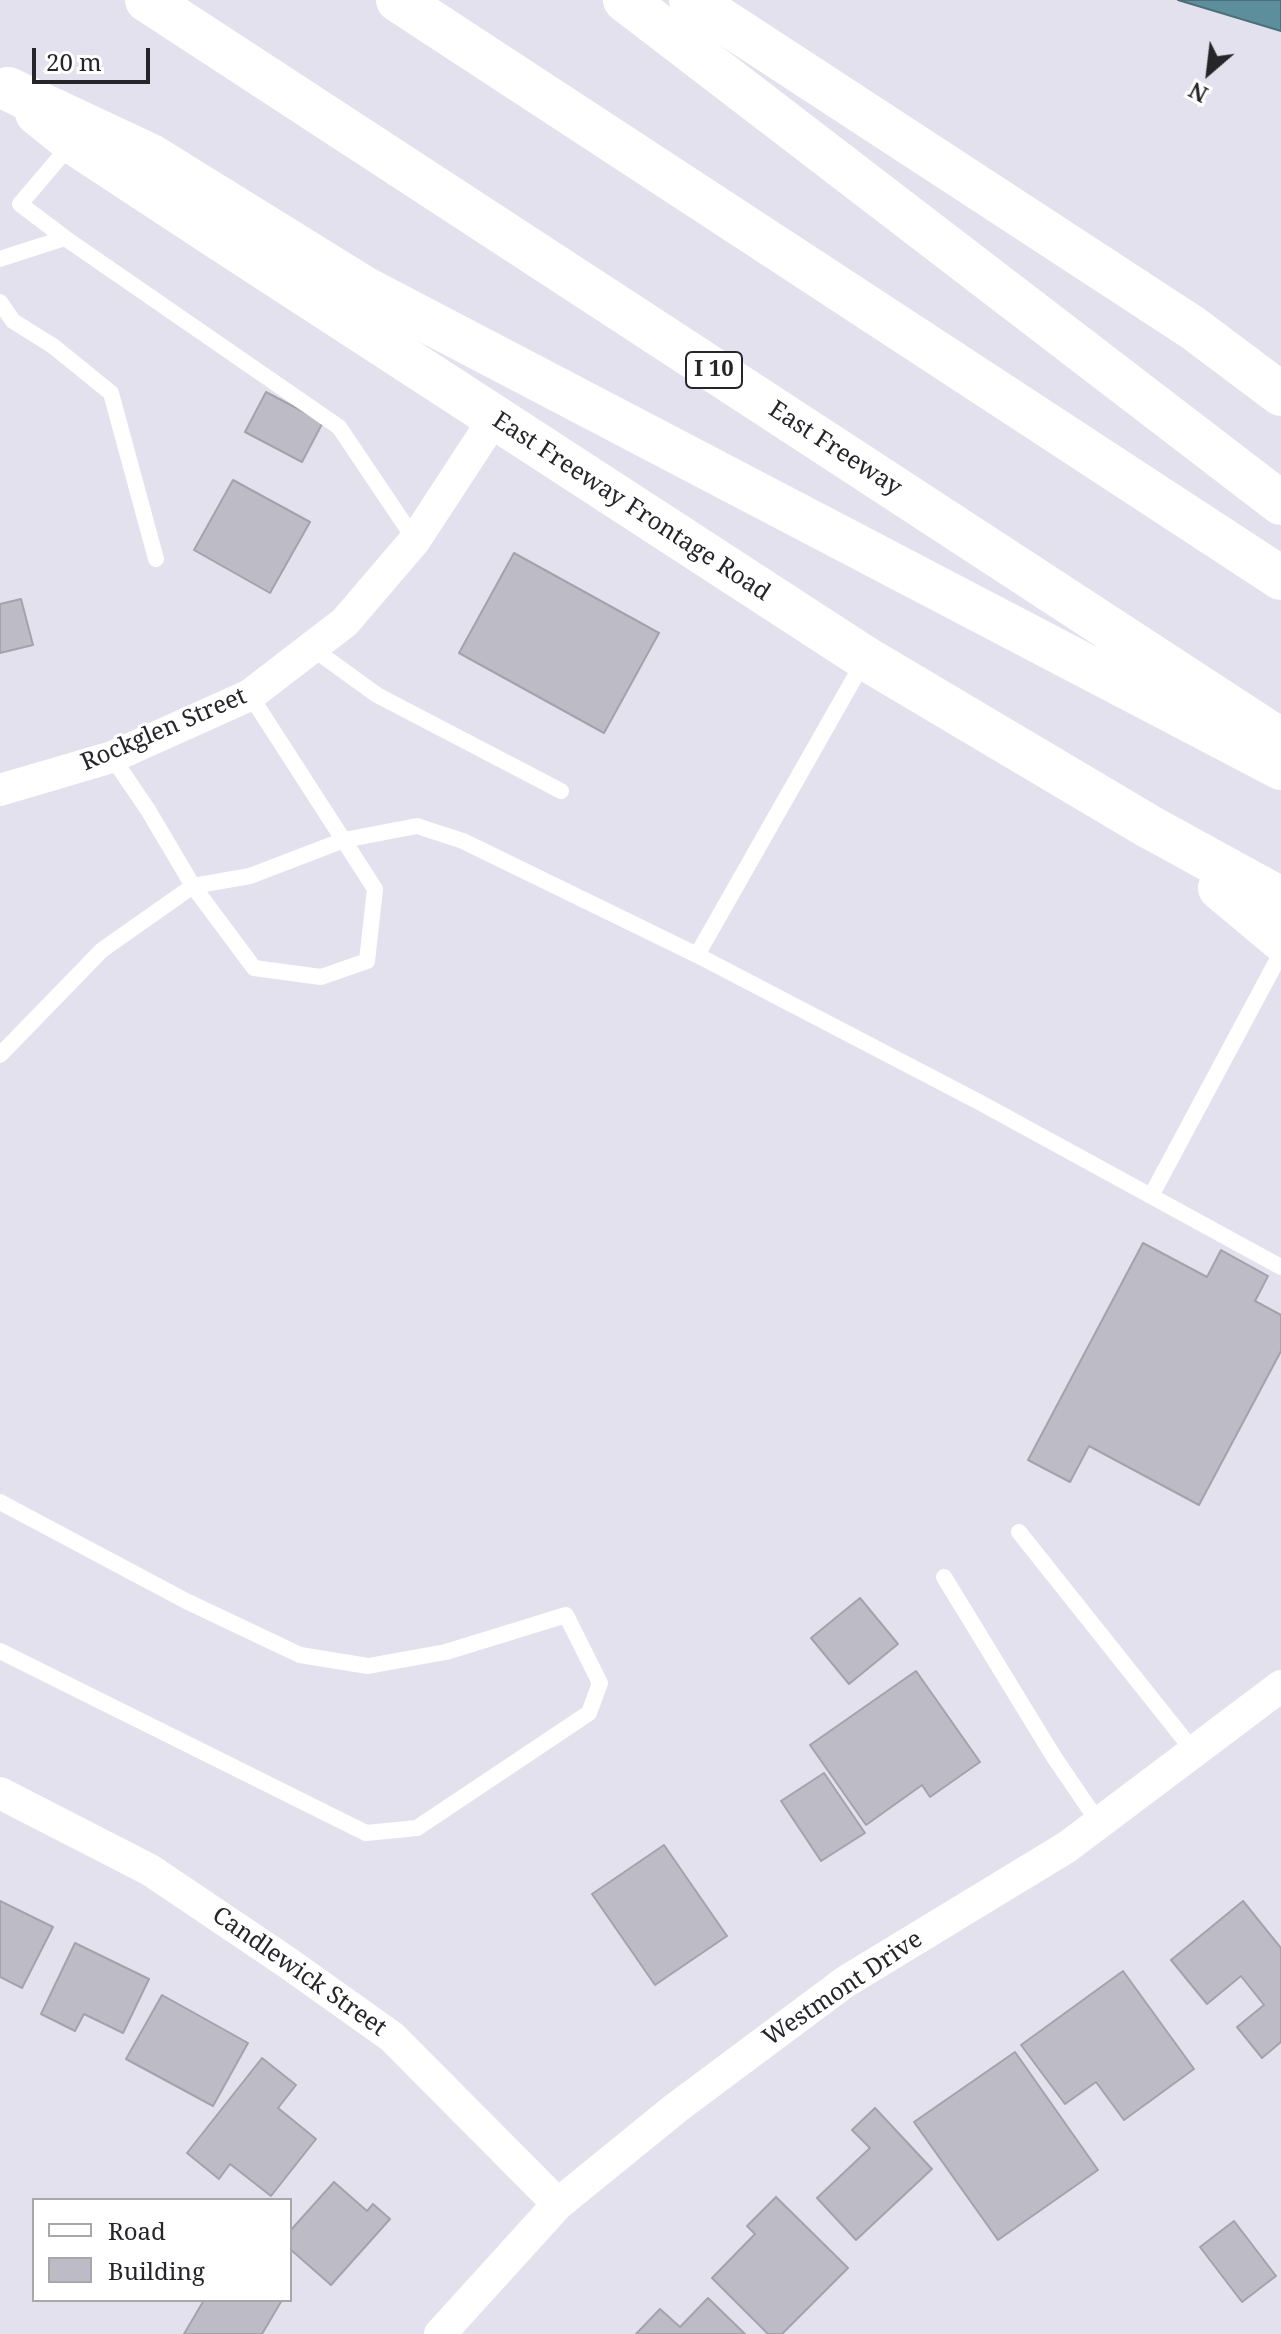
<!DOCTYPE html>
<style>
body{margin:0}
#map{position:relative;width:1281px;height:2334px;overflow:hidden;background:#e2e1ed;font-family:"Noto Serif",serif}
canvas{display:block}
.legend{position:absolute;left:32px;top:2198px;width:260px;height:104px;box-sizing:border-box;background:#fff;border:2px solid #a8a8aa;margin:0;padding:10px 14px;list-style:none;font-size:24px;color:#26262a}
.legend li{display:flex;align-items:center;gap:16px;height:40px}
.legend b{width:40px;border:2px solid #a8a8aa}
.north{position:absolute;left:1169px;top:32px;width:80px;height:80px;-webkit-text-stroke:6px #fff;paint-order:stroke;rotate:208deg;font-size:22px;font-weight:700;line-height:32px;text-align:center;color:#26262a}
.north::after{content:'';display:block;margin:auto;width:28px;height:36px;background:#26262a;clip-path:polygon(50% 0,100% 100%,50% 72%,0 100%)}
.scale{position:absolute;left:32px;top:48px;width:118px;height:36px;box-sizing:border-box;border:4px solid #26262a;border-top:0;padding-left:10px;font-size:24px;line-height:28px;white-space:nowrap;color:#26262a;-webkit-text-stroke:6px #fff;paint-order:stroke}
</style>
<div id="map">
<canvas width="1281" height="2334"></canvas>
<ul class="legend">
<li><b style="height:10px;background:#fff"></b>Road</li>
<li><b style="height:22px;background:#bcbbc6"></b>Building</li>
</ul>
<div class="north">N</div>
<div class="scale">20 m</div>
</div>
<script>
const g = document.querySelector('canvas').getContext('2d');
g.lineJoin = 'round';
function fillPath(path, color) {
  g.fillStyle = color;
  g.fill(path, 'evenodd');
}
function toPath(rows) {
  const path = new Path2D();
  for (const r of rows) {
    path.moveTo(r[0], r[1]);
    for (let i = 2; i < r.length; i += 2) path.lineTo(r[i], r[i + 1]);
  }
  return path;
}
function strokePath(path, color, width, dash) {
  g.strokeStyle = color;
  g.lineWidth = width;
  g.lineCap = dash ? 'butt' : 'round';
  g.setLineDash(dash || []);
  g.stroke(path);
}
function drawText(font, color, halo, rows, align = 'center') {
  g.font = font + ' "Noto Serif",serif';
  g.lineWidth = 6;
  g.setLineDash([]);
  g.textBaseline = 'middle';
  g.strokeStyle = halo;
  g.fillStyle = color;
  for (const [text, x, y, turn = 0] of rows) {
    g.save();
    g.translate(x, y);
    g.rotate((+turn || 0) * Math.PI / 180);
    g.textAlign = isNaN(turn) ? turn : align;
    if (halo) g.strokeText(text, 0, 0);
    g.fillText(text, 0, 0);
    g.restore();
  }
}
const water = toPath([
 [1178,0,1281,0,1281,31,1178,0]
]);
fillPath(water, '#5d8e9b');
strokePath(water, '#4c6f79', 2);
const building = toPath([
 [266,392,323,422,302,462,245,432,266,392],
 [233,480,310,522,270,593,194,550,233,480],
 [514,553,659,633,604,733,459,653,514,553],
 [21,599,33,645,0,653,0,604,21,599],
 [1143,1243,1207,1277,1221,1250,1268,1276,1255,1301,1281,1315,1281,1351,1199,1505,1089,1446,1070,1482,1028,1460,1143,1243],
 [860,1598,898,1644,849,1684,811,1638,860,1598],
 [916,1671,980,1762,930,1797,922,1785,866,1825,810,1745,916,1671],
 [824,1773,865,1833,821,1861,781,1801,824,1773],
 [664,1845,727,1936,655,1985,592,1894,664,1845],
 [0,1901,53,1927,22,1988,0,1977,0,1901],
 [1243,1901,1281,1948,1281,2042,1262,2058,1237,2027,1264,2005,1241,1976,1207,2004,1171,1960,1243,1901],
 [75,1943,149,1979,123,2033,84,2014,75,2031,41,2014,75,1943],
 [1123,1971,1194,2069,1124,2120,1096,2082,1065,2104,1021,2045,1123,1971],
 [162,1995,248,2043,213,2106,126,2059,162,1995],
 [1015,2052,1098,2170,998,2240,914,2122,1015,2052],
 [262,2058,296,2085,278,2108,316,2139,271,2196,230,2164,219,2179,187,2153,262,2058],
 [875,2108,932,2169,856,2240,817,2198,870,2148,852,2130,875,2108],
 [334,2182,367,2211,373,2204,390,2219,331,2285,290,2249,290,2231,334,2182],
 [776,2197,848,2268,782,2334,768,2334,712,2278,755,2234,747,2226,776,2197],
 [1234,2221,1276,2276,1242,2302,1200,2247,1234,2221],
 [708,2298,745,2334,636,2334,660,2309,680,2327,708,2298],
 [204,2300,282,2300,262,2334,184,2334,204,2300]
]);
fillPath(building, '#bcbbc6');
strokePath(building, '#a3a2ad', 2);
strokePath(toPath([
 [65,238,20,204,72,143],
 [0,259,65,238,339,427,415,540],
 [0,302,13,321,53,346,111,393,156,559],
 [312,648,377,695,561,791],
 [112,757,148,810,193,886,254,968,321,977,367,961,375,889,250,695],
 [697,955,864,661],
 [0,1055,102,950,193,886,250,876,344,840,417,826,463,841,697,955,979,1102,1281,1267],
 [1151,1196,1281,953],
 [0,1502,186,1601,300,1655,368,1666,446,1652,566,1615,600,1683,589,1713,417,1828,366,1833,0,1651],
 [1019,1532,1195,1753],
 [944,1577,1054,1757,1099,1823]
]), '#fff', 16);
strokePath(toPath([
 [0,790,112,757,250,695,345,622,415,540,494,419],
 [0,1793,150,1870,288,1963,392,2037,558,2204],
 [440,2334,558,2204,676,2108,845,1982,1067,1847,1281,1686]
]), '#fff', 32);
strokePath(toPath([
 [691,0,1193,328,1281,394],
 [37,113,73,142,216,236,865,658,1148,826,1281,899],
 [1220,888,1281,939]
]), '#fff', 44);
strokePath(toPath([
 [147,0,1274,736],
 [398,0,1281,578],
 [625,0,1281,503],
 [8,89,151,156,364,288,1281,768]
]), '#fff', 44);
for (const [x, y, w] of [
 [714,370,56]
]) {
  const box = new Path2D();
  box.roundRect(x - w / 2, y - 18, w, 36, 6);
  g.fillStyle = '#fff';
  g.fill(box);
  strokePath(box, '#26262a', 2);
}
drawText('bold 22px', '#26262a', null, [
 ["I 10",714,370]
]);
drawText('24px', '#26262a', '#fff', [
 ["East Freeway",835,449,33],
 ["East Freeway Frontage Road",631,507,33],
 ["Rockglen Street",164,730,-23],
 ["Candlewick Street",299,1972,35],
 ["Westmont Drive",843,1989,-34]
]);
</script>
